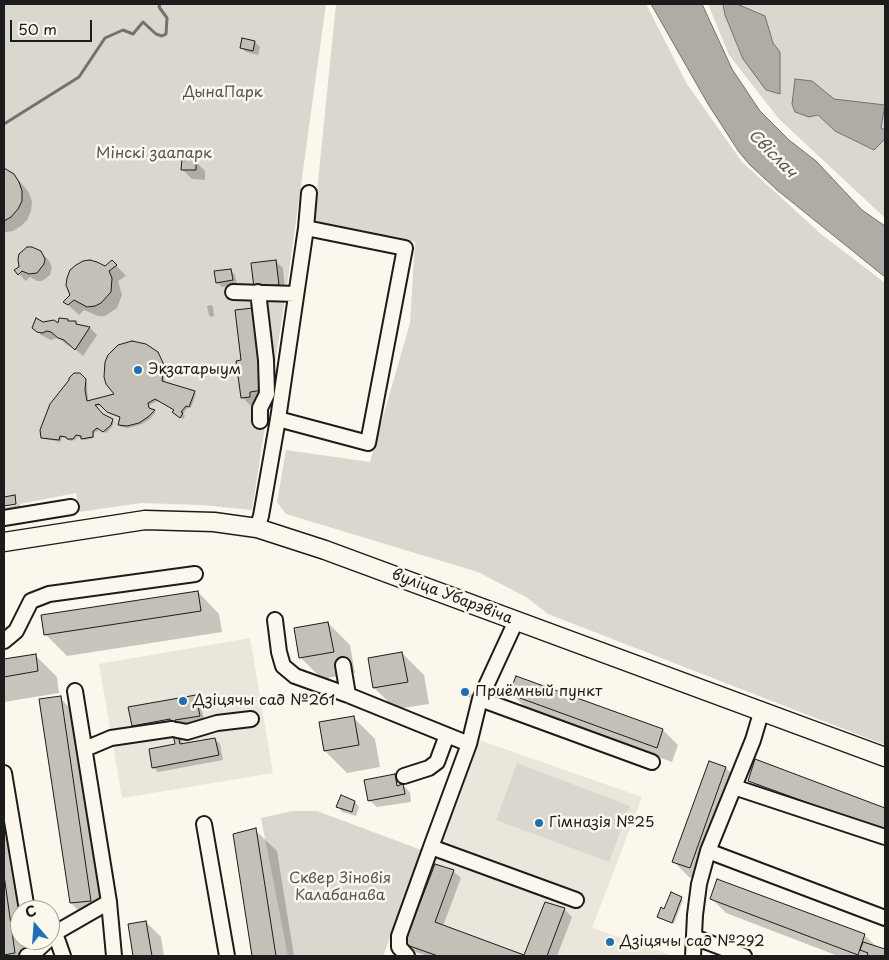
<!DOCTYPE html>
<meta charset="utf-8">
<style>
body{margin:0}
#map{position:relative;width:889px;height:960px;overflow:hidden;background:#fbf7ec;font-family:"Playpen Sans",sans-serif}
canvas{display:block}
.frame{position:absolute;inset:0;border:5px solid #1c1c1c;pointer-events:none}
.north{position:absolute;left:10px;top:900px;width:50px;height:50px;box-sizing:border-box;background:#fbf7ec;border:1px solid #a29f99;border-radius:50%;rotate:342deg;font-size:14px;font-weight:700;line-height:20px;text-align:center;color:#1c1c1c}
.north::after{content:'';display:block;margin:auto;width:18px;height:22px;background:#1f6fb2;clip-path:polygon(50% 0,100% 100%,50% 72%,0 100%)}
.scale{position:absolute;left:10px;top:20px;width:82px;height:22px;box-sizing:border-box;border:2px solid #1c1c1c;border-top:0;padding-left:6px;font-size:15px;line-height:18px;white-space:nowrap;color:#1c1c1c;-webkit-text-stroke:4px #fbf7ec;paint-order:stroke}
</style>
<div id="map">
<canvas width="889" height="960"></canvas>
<div class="frame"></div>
<div class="north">С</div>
<div class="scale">50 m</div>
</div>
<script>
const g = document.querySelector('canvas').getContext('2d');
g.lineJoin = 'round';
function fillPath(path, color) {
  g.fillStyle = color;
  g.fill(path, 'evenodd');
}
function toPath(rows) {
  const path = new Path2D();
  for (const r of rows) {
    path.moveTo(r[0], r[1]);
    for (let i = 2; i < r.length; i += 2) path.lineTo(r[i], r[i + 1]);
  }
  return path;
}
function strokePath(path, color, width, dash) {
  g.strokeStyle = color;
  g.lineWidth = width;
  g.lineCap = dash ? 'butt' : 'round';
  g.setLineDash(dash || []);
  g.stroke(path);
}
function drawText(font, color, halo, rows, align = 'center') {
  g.font = font + ' "Playpen Sans",sans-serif';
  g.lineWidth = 5;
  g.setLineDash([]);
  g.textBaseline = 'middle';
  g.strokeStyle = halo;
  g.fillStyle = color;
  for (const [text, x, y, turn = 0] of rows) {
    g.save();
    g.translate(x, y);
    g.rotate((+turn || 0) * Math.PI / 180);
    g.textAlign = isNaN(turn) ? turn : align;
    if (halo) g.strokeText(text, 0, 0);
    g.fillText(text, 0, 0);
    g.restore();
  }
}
fillPath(toPath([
 [250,638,273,773,122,798,99,664],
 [476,739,642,797,592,928,674,956,395,956]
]), '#eae6dc');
fillPath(toPath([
 [4,4,326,4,286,293,252,510,201,505,141,503,79,512,76,493,4,507],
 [336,4,646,4,687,84,742,162,821,234,885,283,885,745,548,614,526,597,478,572,286,514,277,502,286,450,370,462,410,323,415,242,314,221],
 [708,4,885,4,885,218,779,119,729,55],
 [517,763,630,806,609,862,496,820],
 [292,811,317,811,424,851,383,956,288,956,261,818]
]), '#dad7ce');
const water = toPath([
 [651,4,702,4,732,69,760,111,789,140,816,161,862,210,885,226,885,277,777,190,750,165,739,152,708,104,651,4],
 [723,4,737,4,765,16,773,43,780,52,780,94,766,90,743,59,725,15,723,4],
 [795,79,812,81,834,99,885,105,881,128,885,130,885,139,874,150,835,131,818,115,809,117,795,112,792,104,795,79]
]);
fillPath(water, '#afaca5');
strokePath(water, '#74726e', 1);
fillPath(toPath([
 [243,40,255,42,260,47,258,55,246,52,241,47],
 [195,161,205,171,205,180,192,179,182,169],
 [4,169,13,175,23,185,29,193,32,202,31,211,27,220,21,226,13,231,5,232],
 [40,252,48,259,52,267,50,275,42,281,37,281,30,277,26,281,19,274],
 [112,261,126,276,118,281,122,295,117,308,105,316,98,316,84,310,79,315,65,302],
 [275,261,283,268,285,292,262,294],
 [231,270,235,275,237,285,222,287,217,282],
 [211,305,213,307,214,316,211,317,209,315,207,306],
 [263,319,272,400,259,401,260,406,252,407,242,397,242,361],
 [75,322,79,326,90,328,97,335,83,356,73,347,67,345,60,339,56,338,51,340,41,335,34,327,43,323,59,325],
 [159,356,165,368,164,383,196,394,191,408,188,407,183,414,185,416,183,419,176,414,175,410,158,401,149,405,150,409,156,412,150,419,142,424,129,428,121,427,119,425,121,418,110,414,102,405,96,407,103,415,114,422,112,427,106,433,99,430,94,433,94,438,84,440,78,436,75,440,70,441,67,438,62,437,61,442,45,439,43,437,80,374,87,383,88,402,116,394],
 [20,504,20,508,6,511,4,508],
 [198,592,219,614,222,632,67,656,45,634],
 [328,623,350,645,355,673,322,679,300,657],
 [402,653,424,675,429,704,396,709,374,688],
 [35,655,57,677,59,693,4,702,4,660],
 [516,678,663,730,678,745,672,762,526,708,511,693],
 [462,690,472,694,470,698,461,693],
 [196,696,200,701,204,720,179,725,183,745,215,739,220,744,223,760,158,772,153,767,176,745,172,724,138,730,133,726],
 [60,698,75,713,106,915,86,918,71,903],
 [353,717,375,739,380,767,347,773,325,751],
 [756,761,885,809,885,840,765,795,750,780],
 [710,763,726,768,741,783,705,882,689,877,674,862],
 [395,775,410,793,411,802,377,807,369,800],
 [4,794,21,910,20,940,26,940,28,956,4,956],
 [341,797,355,802,359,807,356,816,342,812,338,807],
 [255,830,277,851,294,956,253,956,234,835],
 [453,871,461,878,443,926,524,956,428,956,413,951,406,943],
 [681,898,683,900,674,924,658,917],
 [711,898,864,935,878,948,885,951,885,956,838,956,726,913],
 [546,903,564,909,572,917,557,956,524,956],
 [146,922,161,937,164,956,134,956,129,925]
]), '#0003');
strokePath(toPath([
 [4,124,79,77,105,38,123,30,133,34,143,22,156,34,162,36,166,34,167,18,159,7,160,4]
]), '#74726e', 3);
const building = toPath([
 [242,38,255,41,253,51,240,48,242,38],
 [182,159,196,159,196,170,181,170,182,159],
 [4,168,14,174,19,182,22,191,22,201,18,209,11,217,4,221,4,168],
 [27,247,32,247,41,251,45,259,44,264,37,273,29,274,22,271,18,275,14,270,19,267,18,259,19,254,27,247],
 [90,260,97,262,105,266,112,260,117,265,109,271,112,278,111,292,101,303,95,306,87,307,74,300,68,305,63,302,70,295,66,285,67,278,70,270,76,265,83,261,90,260],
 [276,260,279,285,254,288,251,263,276,260],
 [231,269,233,280,216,283,214,271,231,269],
 [253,308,263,390,250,392,250,397,241,398,236,361,241,360,235,310,253,308],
 [36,318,43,322,54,320,58,323,59,318,68,319,68,321,76,321,76,324,90,327,75,350,64,340,58,338,51,332,47,331,42,333,37,332,32,328,36,318],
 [132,341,146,344,158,352,164,365,162,381,195,391,189,407,186,406,181,412,183,413,180,418,172,412,174,410,155,399,148,403,149,408,155,410,148,417,139,423,127,426,118,425,120,417,107,412,99,404,95,405,103,414,113,419,111,425,103,432,97,428,93,431,93,437,81,439,81,436,76,435,73,439,67,439,66,437,60,436,59,440,41,438,40,430,50,404,69,380,69,378,74,373,80,373,86,379,85,390,87,401,114,394,106,384,104,377,105,362,108,355,118,345,132,341],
 [15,495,16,504,4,506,4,497,15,495],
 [198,591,201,611,44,635,41,615,198,591],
 [328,622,334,652,299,658,294,628,328,622],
 [402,652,408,682,373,688,368,658,402,652],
 [36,654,38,671,4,677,4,659,36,654],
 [516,676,663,729,657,748,509,694,516,676],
 [196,695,200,716,175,720,180,744,215,738,219,755,152,768,149,749,175,744,170,719,132,726,128,707,196,695],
 [61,696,91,901,70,903,39,699,61,696],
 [354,716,359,745,324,751,319,722,354,716],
 [755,759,885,808,885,831,748,781,755,759],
 [709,761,726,767,690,868,672,862,709,761],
 [395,774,397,786,403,784,405,794,368,801,364,780,395,774],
 [341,795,355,801,352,812,336,807,341,795],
 [256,828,276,956,252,956,233,834,256,828],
 [435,864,454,870,435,922,524,955,545,902,565,908,547,956,438,956,404,944,435,864],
 [4,875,15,953,4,955,4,875],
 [717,879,865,934,858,955,710,899,717,879],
 [671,892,682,897,672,923,657,917,661,907,664,909,671,892],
 [146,921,152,956,133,956,128,924,146,921],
 [863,942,885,949,885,956,867,956,868,953,860,950,863,942]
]);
fillPath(building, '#c3c0b8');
strokePath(building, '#1c1c1c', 1);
const minor = toPath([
 [306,228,309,193],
 [233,292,296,294],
 [258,292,266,360,267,394,260,408,260,421],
 [4,518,71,507],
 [257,528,261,516,278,419,306,228,405,248,368,443,278,419],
 [275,620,279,652,283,666,295,676,348,695,469,744],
 [516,621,480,699,469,744,431,847,576,900],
 [4,641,16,631,31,601,49,594,195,574],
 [343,665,348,695],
 [75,691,109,902,114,956],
 [480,699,652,762],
 [177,730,187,732,217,723,251,719],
 [85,749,111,738,172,729],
 [4,773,27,910],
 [404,776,429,768,437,762,447,735],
 [734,787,885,837],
 [204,824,227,956],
 [708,851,885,918],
 [55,933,63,956],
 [694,937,744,956],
 [50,938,55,933,109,902],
 [27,956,34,953,48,940],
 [407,956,399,947,399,936,431,847],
 [693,956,695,915,699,884,708,851,753,740,761,713]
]);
const major = toPath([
 [4,542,145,520,214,522,257,528,325,550,885,757]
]);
strokePath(minor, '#1c1c1c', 18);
strokePath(major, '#1c1c1c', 21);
strokePath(minor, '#fbf7ec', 14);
strokePath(major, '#fbf7ec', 18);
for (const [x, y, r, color] of [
 [138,370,5,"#1f6fb2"],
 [465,692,5,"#1f6fb2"],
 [183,701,5,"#1f6fb2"],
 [539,823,5,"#1f6fb2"],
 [610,942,5,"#1f6fb2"]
]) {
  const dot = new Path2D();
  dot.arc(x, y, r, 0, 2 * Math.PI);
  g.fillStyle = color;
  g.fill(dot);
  strokePath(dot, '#fbf7ec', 2);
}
drawText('15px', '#555451', '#fbf7ec', [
 ["ДынаПарк",223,93],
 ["Мінскі заапарк",154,154],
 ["Сквер Зіновія",340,879],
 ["Калабанава",340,896]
]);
drawText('15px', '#1c1c1c', '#fbf7ec', [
 ["Экзатарыум",148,370],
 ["Приёмный пункт",475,692],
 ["Дзіцячы сад №261",193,701],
 ["Гімназія №25",549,823],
 ["Дзіцячы сад №292",620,942]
], 'left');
drawText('15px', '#1c1c1c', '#fbf7ec', [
 ["вуліца Убарэвіча",452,597,21]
]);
drawText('italic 16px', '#575653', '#fbf7ec', [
 ["Свіслач",772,154,45]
]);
</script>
